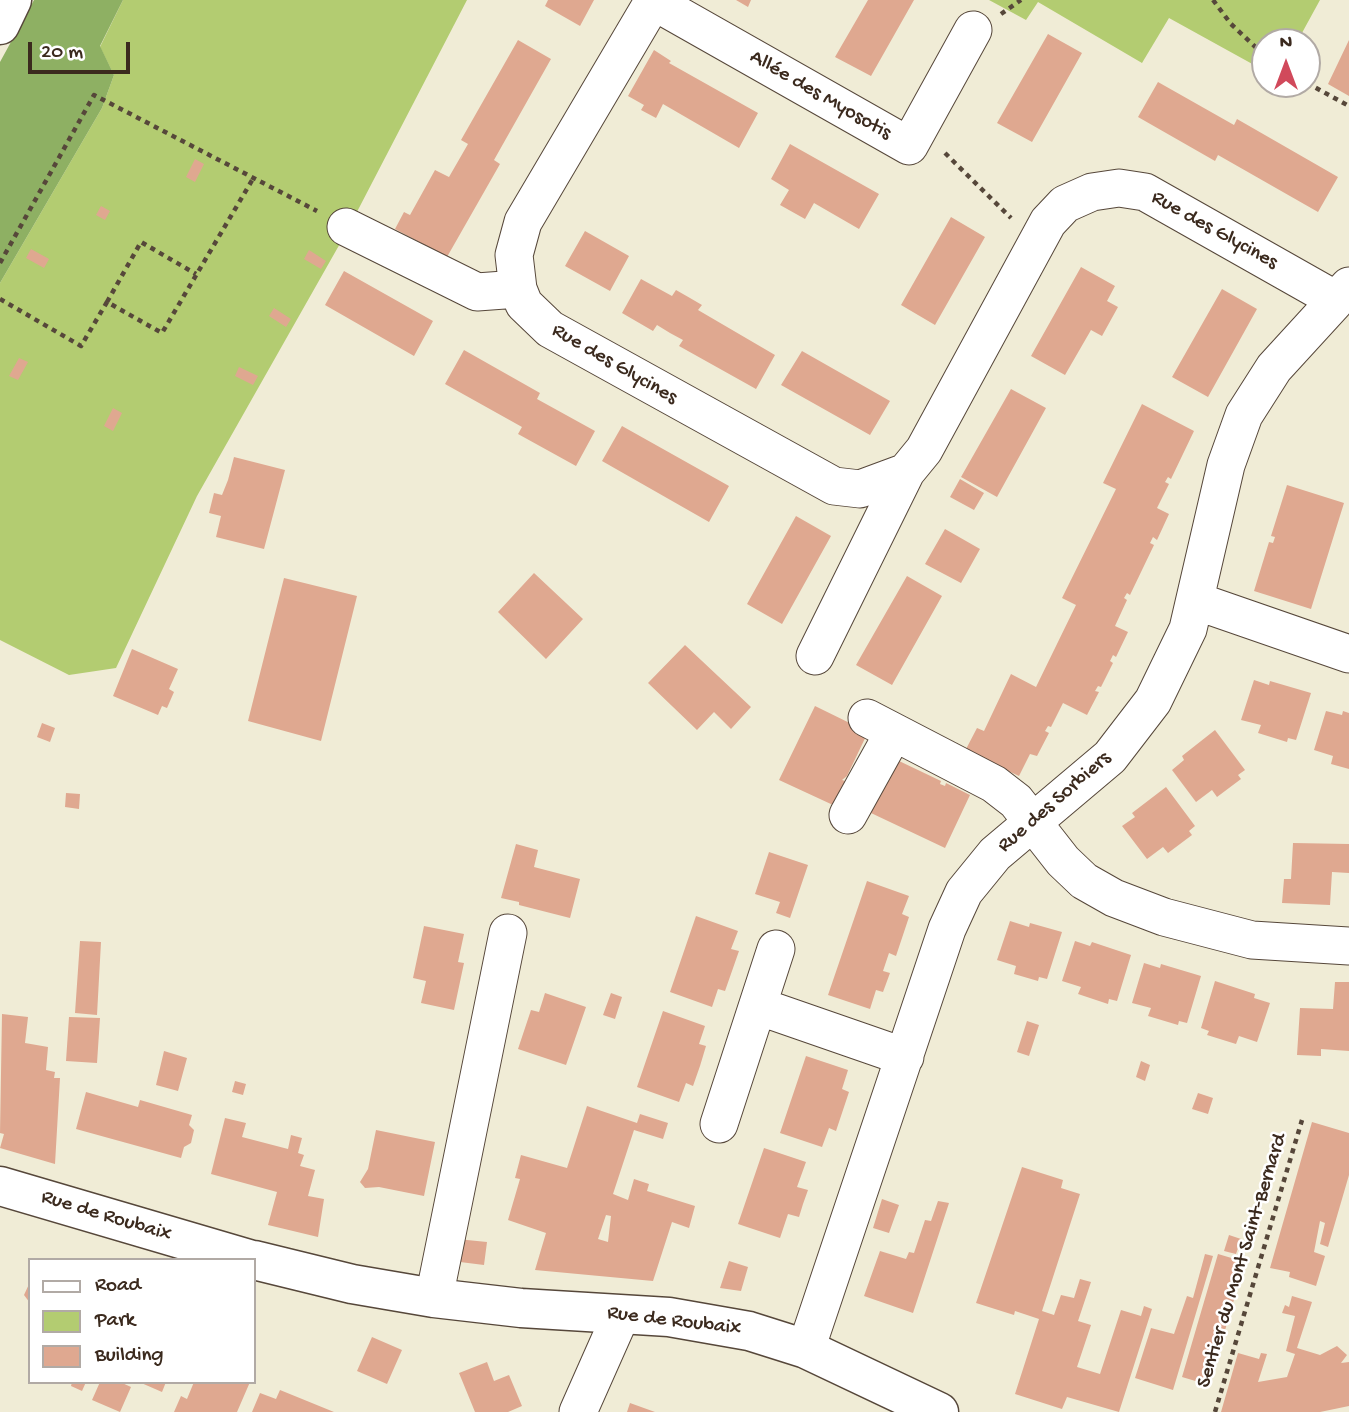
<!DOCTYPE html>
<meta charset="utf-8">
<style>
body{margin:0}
#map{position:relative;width:1349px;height:1412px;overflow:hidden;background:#f0ecd6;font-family:"Gochi Hand",sans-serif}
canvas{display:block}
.legend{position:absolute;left:28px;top:1258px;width:228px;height:126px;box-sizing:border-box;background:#fff;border:2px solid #b1aaa5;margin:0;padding:9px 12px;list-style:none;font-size:21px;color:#3b2a1e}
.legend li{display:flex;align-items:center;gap:14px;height:35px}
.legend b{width:35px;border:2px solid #b1aaa5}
.north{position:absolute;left:1251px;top:28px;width:70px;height:70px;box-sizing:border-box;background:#fff;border:2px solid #b1aaa5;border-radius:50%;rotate:0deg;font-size:19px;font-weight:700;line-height:28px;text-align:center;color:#3b2a1e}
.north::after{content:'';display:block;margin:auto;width:24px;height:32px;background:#d1495b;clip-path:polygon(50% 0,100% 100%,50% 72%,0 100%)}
.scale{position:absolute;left:28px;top:42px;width:102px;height:32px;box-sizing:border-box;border:4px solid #3b2a1e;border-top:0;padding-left:9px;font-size:21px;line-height:24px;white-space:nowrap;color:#3b2a1e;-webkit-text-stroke:5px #fff;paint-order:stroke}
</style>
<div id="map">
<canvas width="1349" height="1412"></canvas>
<ul class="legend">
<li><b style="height:9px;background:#fff"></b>Road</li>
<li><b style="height:19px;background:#b3cc71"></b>Park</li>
<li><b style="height:19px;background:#dfa890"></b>Building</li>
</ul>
<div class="north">N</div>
<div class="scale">20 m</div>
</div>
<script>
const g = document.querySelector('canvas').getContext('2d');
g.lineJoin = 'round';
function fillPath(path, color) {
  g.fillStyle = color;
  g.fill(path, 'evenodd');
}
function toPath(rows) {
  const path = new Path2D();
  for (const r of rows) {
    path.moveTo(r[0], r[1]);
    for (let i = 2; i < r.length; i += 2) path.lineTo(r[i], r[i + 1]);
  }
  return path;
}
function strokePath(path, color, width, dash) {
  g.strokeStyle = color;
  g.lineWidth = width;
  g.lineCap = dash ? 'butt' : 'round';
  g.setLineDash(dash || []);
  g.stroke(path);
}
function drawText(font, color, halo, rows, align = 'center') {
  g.font = font + ' "Gochi Hand",sans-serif';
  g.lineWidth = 5;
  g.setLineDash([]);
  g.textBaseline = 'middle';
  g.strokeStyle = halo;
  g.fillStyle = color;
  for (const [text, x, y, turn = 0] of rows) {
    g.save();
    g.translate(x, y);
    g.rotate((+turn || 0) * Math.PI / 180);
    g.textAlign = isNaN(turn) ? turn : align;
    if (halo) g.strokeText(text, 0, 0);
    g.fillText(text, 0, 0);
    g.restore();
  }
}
fillPath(toPath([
 [123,0,467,0,346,233,197,496,116,668,69,675,0,640,0,283,102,108,114,75,100,47],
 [989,0,1320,0,1297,42,1265,42,1265,71,1169,18,1142,63,1038,2,1026,20]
]), '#b3cc71');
fillPath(toPath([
 [34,0,123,0,100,46,114,75,102,108,0,283,0,62]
]), '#8eb063');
fillPath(toPath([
 [548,0,594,0,580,26,545,6],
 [736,0,751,0,748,7],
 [868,0,914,0,871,76,835,57],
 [1048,34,1082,53,1032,142,997,123],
 [518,40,551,59,494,160,500,164,447,257,395,229,404,212,410,215,435,170,449,177,468,144,461,140],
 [1349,40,1349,96,1328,84],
 [654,50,671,61,669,63,758,113,739,148,663,104,656,118,641,110,644,105,628,96],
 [1158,82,1234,125,1237,119,1338,177,1318,212,1218,155,1215,161,1138,117],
 [790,144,879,194,859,229,814,203,805,219,780,205,789,190,771,179],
 [195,159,204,164,195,182,186,177],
 [101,206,110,211,105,220,96,215],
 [951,217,985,237,935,325,901,305],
 [585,231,629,256,610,291,565,266],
 [31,249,49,259,44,268,26,258],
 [309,250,326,261,321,269,304,259],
 [1081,267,1115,286,1107,301,1118,307,1102,336,1091,330,1065,375,1031,356],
 [344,271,433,321,414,356,325,305],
 [641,279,672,296,676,290,690,298,702,305,698,310,775,355,756,389,679,346,683,340,670,333,657,325,653,331,622,313],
 [1222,289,1257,309,1208,397,1172,377],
 [274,308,291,319,286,327,269,316],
 [464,350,540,393,537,399,595,431,576,466,518,434,522,427,445,384],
 [802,351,890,401,870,435,781,385],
 [19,358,28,362,18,380,9,376],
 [239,367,258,376,253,385,235,376],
 [1011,389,1046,408,997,497,961,477],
 [1142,404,1194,431,1171,479,1168,477,1165,482,1169,484,1157,508,1169,514,1157,540,1153,537,1150,543,1154,545,1130,595,1127,593,1124,598,1127,600,1115,626,1128,632,1116,657,1113,655,1110,661,1113,663,1101,687,1098,686,1095,691,1099,692,1087,715,1063,703,1051,727,1048,726,1045,731,1049,733,1037,756,1030,754,1019,776,965,751,977,728,984,731,1011,674,1036,687,1076,605,1062,598,1116,489,1103,483],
 [113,408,122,413,113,431,104,426],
 [622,426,729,486,709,522,602,461],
 [234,457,285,470,264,549,216,537,221,516,209,513,214,493,222,495,228,480],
 [960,479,984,493,974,510,950,497],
 [1287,485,1344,503,1311,609,1254,591,1269,542,1273,543,1275,537,1271,536],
 [796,516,831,536,782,624,747,604],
 [945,529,980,549,961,583,925,564],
 [534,573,583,619,546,659,498,612],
 [907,576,942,596,892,685,856,665],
 [284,578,357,596,321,741,248,721],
 [685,645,751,707,731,729,714,712,697,730,648,683],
 [132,649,178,669,169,689,174,692,167,708,162,706,158,715,113,696],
 [1254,680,1269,685,1270,681,1311,693,1296,740,1288,738,1287,742,1258,733,1261,725,1241,720],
 [815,706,868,732,847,776,842,780,845,781,833,805,779,780],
 [1326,711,1342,715,1343,711,1349,713,1349,769,1331,764,1333,756,1314,750],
 [42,723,55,728,50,742,37,737],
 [1215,730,1245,770,1238,775,1241,779,1217,797,1212,790,1196,802,1172,770,1184,760,1182,756],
 [897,760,941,781,940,784,945,786,946,783,970,795,945,848,871,813],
 [1166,787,1195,826,1189,831,1192,835,1168,853,1163,847,1147,859,1122,826,1135,817,1132,813],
 [66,793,80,794,79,809,65,807],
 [1293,843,1349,844,1349,873,1332,872,1330,905,1282,903,1284,879,1291,879],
 [516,844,538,850,534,867,580,879,570,918,519,905,519,902,501,898],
 [769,852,808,865,790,918,776,913,780,902,755,894],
 [867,881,909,896,902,914,909,917,896,956,889,953,883,971,890,973,883,992,876,990,870,1009,828,995],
 [696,916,738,931,731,949,739,951,725,991,718,989,712,1007,670,992],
 [1010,921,1029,927,1030,923,1062,932,1047,979,1039,977,1038,981,1014,974,1016,966,997,960],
 [424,926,464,934,458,962,464,963,454,1010,421,1003,426,981,413,978],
 [80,941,101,942,97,1015,75,1013],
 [1075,941,1090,946,1092,942,1131,955,1117,1001,1109,999,1108,1004,1078,994,1081,987,1062,981],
 [1144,963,1160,968,1161,964,1201,976,1187,1023,1179,1021,1178,1025,1148,1016,1151,1008,1132,1003],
 [1215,981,1255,994,1254,998,1270,1003,1257,1042,1239,1036,1236,1044,1207,1035,1209,1031,1201,1028],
 [1335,982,1349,982,1349,1051,1321,1049,1321,1056,1297,1055,1300,1008,1333,1009],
 [545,993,586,1007,566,1065,518,1049,531,1010,539,1012],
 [611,993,622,997,615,1019,603,1015],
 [663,1011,705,1026,699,1044,706,1046,700,1066,693,1086,686,1083,679,1102,637,1087],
 [2,1014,28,1017,25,1043,48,1047,46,1070,55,1072,54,1078,60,1078,55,1164,0,1148,4,1134,0,1133],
 [69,1017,100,1018,97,1063,66,1061],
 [1027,1021,1039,1025,1029,1056,1017,1052],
 [164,1051,187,1058,178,1091,156,1085],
 [806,1056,848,1070,842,1089,849,1092,836,1131,829,1128,822,1147,780,1133],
 [1141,1061,1150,1065,1145,1081,1136,1077],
 [235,1081,246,1084,243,1095,232,1092],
 [86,1092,138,1107,140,1100,192,1115,189,1125,194,1130,191,1143,184,1147,181,1158,76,1129],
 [1198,1093,1213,1098,1208,1114,1192,1109],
 [587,1106,637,1123,640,1114,668,1123,663,1139,634,1130,613,1194,628,1200,634,1179,649,1184,647,1191,695,1206,689,1228,672,1222,653,1281,535,1270,546,1233,508,1220,520,1179,515,1178,521,1155,567,1168],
 [606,1215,611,1216,608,1242,598,1239],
 [225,1118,246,1123,242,1137,288,1149,291,1135,302,1138,298,1153,304,1155,300,1166,315,1170,308,1196,324,1199,318,1237,268,1225,277,1192,211,1174],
 [1312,1122,1349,1133,1349,1175,1328,1247,1320,1244,1325,1223,1320,1221,1314,1252,1325,1256,1316,1286,1289,1277,1290,1272,1270,1268],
 [376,1130,435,1142,424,1196,379,1187,365,1188,360,1182,368,1169],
 [764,1148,806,1162,797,1187,808,1190,803,1204,799,1217,788,1214,780,1238,738,1224],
 [1022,1167,1063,1180,1061,1188,1080,1194,1042,1311,1054,1315,1061,1295,1074,1298,1080,1279,1091,1282,1078,1321,1091,1325,1077,1367,1100,1374,1121,1310,1141,1316,1144,1306,1152,1309,1119,1412,1067,1397,1062,1409,1015,1394,1039,1319,1015,1311,1014,1315,976,1303],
 [882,1199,899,1205,889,1233,873,1228],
 [938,1201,949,1203,913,1313,864,1296,880,1251,906,1259,909,1252,914,1253,925,1220,931,1221],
 [1229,1235,1241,1239,1236,1254,1224,1251],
 [457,1239,487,1242,484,1265,452,1261],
 [1205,1254,1213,1256,1173,1390,1135,1378,1151,1328,1174,1334,1187,1296,1193,1298],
 [1218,1254,1245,1262,1209,1385,1182,1377],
 [729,1261,748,1267,741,1291,720,1288],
 [30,1282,30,1303,24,1295],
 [1292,1296,1312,1302,1297,1348,1320,1355,1337,1346,1347,1355,1341,1363,1349,1362,1349,1406,1320,1412,1221,1412,1238,1353,1259,1359,1261,1353,1267,1354,1258,1382,1287,1377,1295,1354,1286,1351,1295,1316,1282,1313,1285,1305,1289,1307],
 [372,1337,402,1350,387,1384,357,1371],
 [487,1362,494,1381,509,1375,522,1406,508,1412,475,1412,459,1373],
 [72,1382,86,1382,82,1391,71,1386],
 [100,1382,120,1382,131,1387,120,1412,92,1400],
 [139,1382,166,1382,162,1392],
 [194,1382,250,1382,237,1412,174,1412,181,1396,187,1399],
 [280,1390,334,1412,252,1412,260,1393,276,1399],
 [630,1403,655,1412,627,1412]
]), '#dfa890');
const minor = toPath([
 [654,0,523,222,514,255,518,289,524,304,550,329,834,486,860,489,906,472,924,450,1048,222,1065,204,1092,192,1119,188,1145,192,1336,300],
 [653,1,909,146,973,30],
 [346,227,477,292,518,289],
 [1196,601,1349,654],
 [815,656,906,472],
 [867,718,994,784,1016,801,1063,861,1084,881,1114,898,1164,917,1252,940,1349,946],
 [848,815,894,732],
 [758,1006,905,1057],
 [719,1124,776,949],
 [434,1298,508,933],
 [806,1349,947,929,964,892,995,854,1110,757,1153,701,1188,629,1226,465,1244,415,1274,368,1349,286],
 [578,1412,621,1315]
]);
const major = toPath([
 [0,1186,252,1260],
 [254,1260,352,1284,434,1298,521,1308,669,1317,749,1331,806,1349,939,1412]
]);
const highway = toPath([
 [0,25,12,0]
]);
strokePath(minor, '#56473a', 39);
strokePath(major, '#56473a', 41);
strokePath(highway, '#56473a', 41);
strokePath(toPath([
 [1213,0,1231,24,1265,56],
 [1001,14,1021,0],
 [1307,83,1349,106],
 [945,153,1011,218],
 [0,263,94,95,317,211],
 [0,299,81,346,107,302,162,333,254,177],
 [107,302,141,242,196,274],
 [1215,1412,1302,1120]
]), '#56473a', 4.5, [5, 5]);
strokePath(minor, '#fff', 37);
strokePath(major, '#fff', 38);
strokePath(highway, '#fff', 38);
drawText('21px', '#3b2a1e', '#fff', [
 ["Allée des Myosotis",820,96,30],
 ["Rue des Glycines",1214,231,29],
 ["Rue des Glycines",614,365,30],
 ["Rue des Sorbiers",1055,803,-41],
 ["Rue de Roubaix",106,1217,17],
 ["Sentier du Mont Saint-Bernard",1243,1261,-73],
 ["Rue de Roubaix",674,1322,7]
]);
</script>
